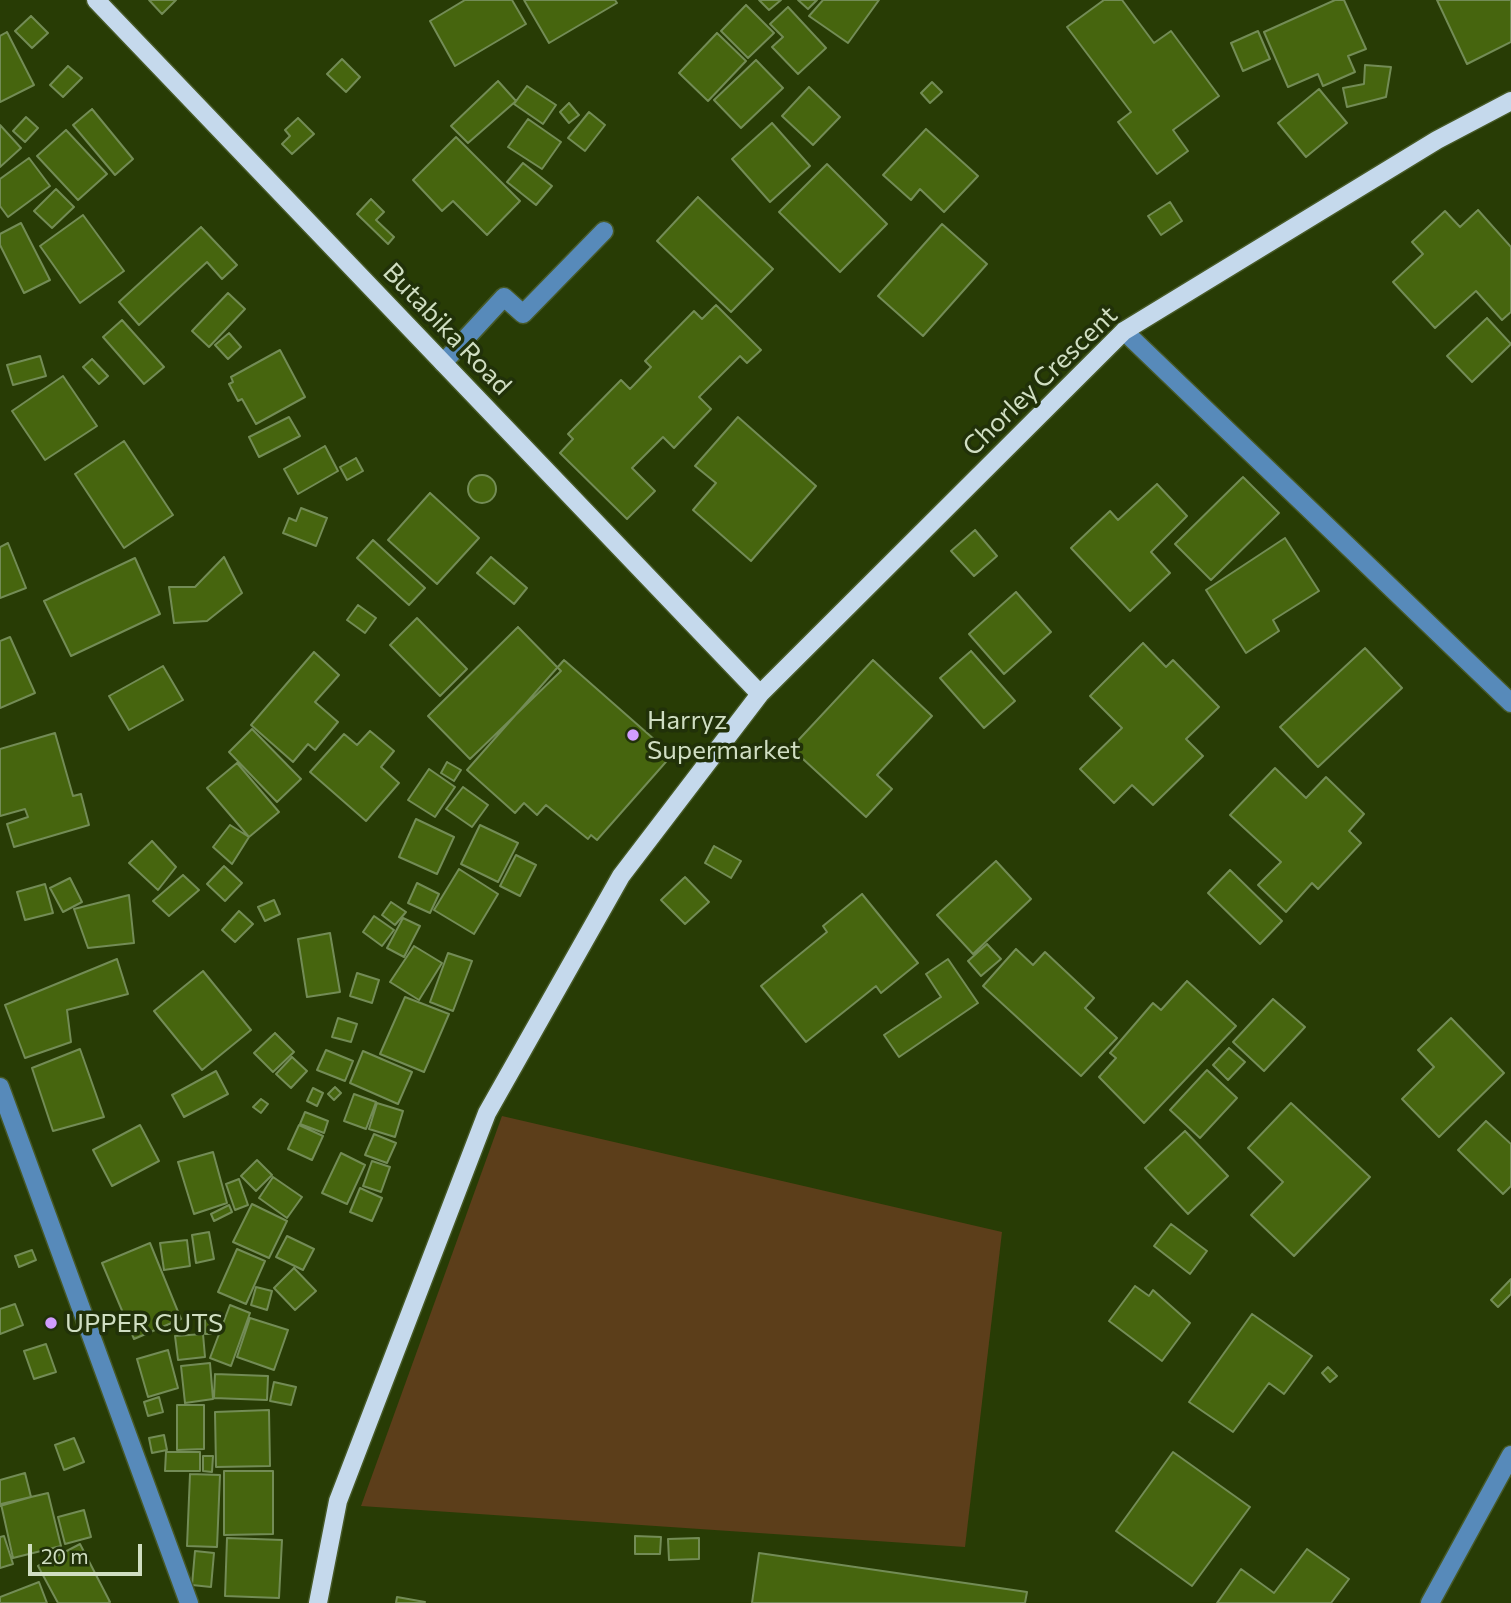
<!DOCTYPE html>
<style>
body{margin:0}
#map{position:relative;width:1511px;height:1603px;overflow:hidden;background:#283c05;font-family:Commissioner,sans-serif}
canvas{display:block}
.scale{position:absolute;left:28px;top:1544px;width:114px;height:32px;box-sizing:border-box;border:4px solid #d0dec2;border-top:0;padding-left:9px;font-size:21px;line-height:24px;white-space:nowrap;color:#d0dec2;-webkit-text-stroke:5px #213109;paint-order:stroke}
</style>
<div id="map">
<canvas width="1511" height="1603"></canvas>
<div class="scale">20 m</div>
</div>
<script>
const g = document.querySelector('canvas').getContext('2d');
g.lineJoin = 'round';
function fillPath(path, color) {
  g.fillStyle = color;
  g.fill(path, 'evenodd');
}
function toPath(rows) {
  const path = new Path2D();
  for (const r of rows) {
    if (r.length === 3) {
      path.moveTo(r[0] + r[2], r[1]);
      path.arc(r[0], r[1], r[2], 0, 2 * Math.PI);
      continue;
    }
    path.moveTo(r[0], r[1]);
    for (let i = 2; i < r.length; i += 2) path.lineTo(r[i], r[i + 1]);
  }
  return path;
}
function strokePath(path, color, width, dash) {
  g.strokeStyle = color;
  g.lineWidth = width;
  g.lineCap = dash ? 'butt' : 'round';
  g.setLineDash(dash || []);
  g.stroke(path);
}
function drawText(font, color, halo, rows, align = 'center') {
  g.font = font + ' Commissioner,sans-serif';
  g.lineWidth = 7;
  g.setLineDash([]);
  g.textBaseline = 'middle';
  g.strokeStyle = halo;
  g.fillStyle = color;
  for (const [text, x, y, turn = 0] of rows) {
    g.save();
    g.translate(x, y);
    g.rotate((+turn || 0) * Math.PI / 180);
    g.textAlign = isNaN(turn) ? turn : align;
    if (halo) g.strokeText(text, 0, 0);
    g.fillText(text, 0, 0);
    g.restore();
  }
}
fillPath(toPath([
 [502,1116,1002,1232,965,1547,361,1506]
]), '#5c3e1a');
const building = toPath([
 [149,0,176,0,162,14,149,0],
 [465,0,512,0,526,24,455,66,430,21,465,0],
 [524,0,615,0,617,3,549,43,524,0],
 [759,0,781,0,769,10,759,0],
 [798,0,817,0,808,9,798,0],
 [823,0,879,0,848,43,809,16,823,0],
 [1104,0,1122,0,1154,43,1171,31,1219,96,1173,130,1188,151,1157,174,1118,122,1131,112,1067,27,1104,0],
 [1335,0,1344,0,1366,49,1348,56,1355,72,1323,86,1318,74,1288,87,1264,32,1335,0],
 [1437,0,1511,0,1511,42,1467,64,1437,0],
 [746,5,774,33,748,58,721,31,746,5],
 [788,7,826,48,798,74,772,47,783,37,770,24,788,7],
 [31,16,48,33,32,48,15,31,31,16],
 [1258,31,1270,59,1243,71,1231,43,1258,31],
 [7,32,34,85,0,102,0,36,7,32],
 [717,33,746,61,708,101,679,73,717,33],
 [342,59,360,77,346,92,327,74,342,59],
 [756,60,783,88,741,128,714,100,756,60],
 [1365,65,1391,67,1386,97,1347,107,1343,88,1364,84,1365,65],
 [68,66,82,78,63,97,50,85,68,66],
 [498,81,516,101,468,143,451,126,498,81],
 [932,82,942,92,930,103,921,93,932,82],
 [527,86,556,105,543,124,514,104,527,86],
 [809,87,840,117,813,145,782,116,809,87],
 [1319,89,1347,123,1306,157,1278,123,1319,89],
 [569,103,579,115,569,123,560,112,569,103],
 [92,109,133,159,115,175,73,125,92,109],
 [589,112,605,125,585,151,568,138,589,112],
 [26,117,38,128,25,142,13,131,26,117],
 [298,118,314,134,292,154,282,144,290,136,285,130,298,118],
 [528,119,561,142,542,169,508,147,528,119],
 [772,123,810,166,770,202,732,159,772,123],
 [0,125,21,148,0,167,0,125],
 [926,129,978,176,944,212,920,189,911,200,883,175,926,129],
 [66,130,107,174,78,200,37,156,66,130],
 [456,137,520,201,487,235,453,201,442,211,413,180,456,137],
 [29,158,50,186,8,217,0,206,0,179,29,158],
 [523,163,552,186,536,205,507,182,523,163],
 [827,164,887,224,840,272,779,212,827,164],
 [56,189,74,207,52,228,34,211,56,189],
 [698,197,773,269,731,312,657,241,698,197],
 [371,199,384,212,376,220,394,237,388,244,357,214,371,199],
 [1170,202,1182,221,1161,235,1148,216,1170,202],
 [1478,210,1511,247,1511,312,1502,320,1476,291,1435,328,1393,282,1423,254,1412,242,1445,211,1460,227,1478,210],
 [83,215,124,271,80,303,40,246,83,215],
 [21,223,50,280,24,293,0,245,0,234,21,223],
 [942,224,987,264,923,336,878,296,942,224],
 [201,227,237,265,222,279,207,262,139,325,119,302,201,227],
 [228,293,245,309,209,347,192,331,228,293],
 [716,305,761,350,747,363,740,356,699,397,711,409,674,448,663,437,632,468,655,491,627,519,560,453,573,439,568,434,621,380,630,389,651,367,645,361,694,311,702,319,716,305],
 [1487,318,1511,344,1472,382,1447,356,1487,318],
 [122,320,164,367,144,384,103,337,122,320],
 [229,333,241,347,228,359,215,345,229,333],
 [280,350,305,397,256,424,242,399,238,401,229,384,233,382,231,377,280,350],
 [40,356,46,376,13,385,7,365,40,356],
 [92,359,108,376,99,384,83,367,92,359],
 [63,376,97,426,45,460,12,411,63,376],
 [289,417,300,436,259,457,249,437,289,417],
 [738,417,816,486,751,561,693,510,716,483,695,466,738,417],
 [124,441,173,515,124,548,75,474,124,441],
 [325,446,338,471,298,494,284,469,325,446],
 [356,458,363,471,347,480,340,467,356,458],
 [482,489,14],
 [1243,477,1279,513,1211,580,1175,544,1243,477],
 [1157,484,1187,516,1151,552,1170,573,1130,611,1071,548,1110,511,1118,520,1157,484],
 [430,493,479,538,437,584,388,540,430,493],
 [301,508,327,518,316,546,283,533,289,518,296,521,301,508],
 [975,530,997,556,974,576,951,551,975,530],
 [1285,538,1319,591,1273,620,1279,631,1246,653,1206,590,1285,538],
 [373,540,425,588,409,605,357,558,373,540],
 [8,543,26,588,0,598,0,547,8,543],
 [224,557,242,593,207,621,174,623,169,587,195,587,224,557],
 [491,557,527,588,514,604,477,573,491,557],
 [135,558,160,614,71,656,44,601,135,558],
 [1016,592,1051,632,1004,674,969,634,1016,592],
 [358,605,376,618,365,633,347,620,358,605],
 [417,618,467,669,440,696,390,645,417,618],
 [518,627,561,671,470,759,428,716,518,627],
 [10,637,35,693,0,708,0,641,10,637],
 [1143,643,1166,667,1173,660,1219,707,1186,739,1203,756,1153,805,1132,785,1114,803,1080,769,1122,728,1090,696,1143,643],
 [1365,648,1402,688,1318,767,1280,727,1365,648],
 [971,651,1015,701,984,728,940,678,971,651],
 [314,652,339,675,315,702,338,722,315,750,308,744,293,762,251,725,314,652],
 [564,660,672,755,597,840,591,835,588,839,546,805,537,815,524,803,515,813,467,770,564,660],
 [873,660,932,716,877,775,892,789,866,817,791,748,873,660],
 [163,666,183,700,129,730,109,696,163,666],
 [252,729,301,779,277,802,229,752,252,729],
 [370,731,394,751,381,767,399,783,366,821,310,772,344,734,357,745,370,731],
 [55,733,73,796,81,794,89,825,14,847,7,824,28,817,25,809,0,816,0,749,55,733],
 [447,762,461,770,454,781,441,773,447,762],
 [237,763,279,812,249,837,207,788,237,763],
 [1275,768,1306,798,1326,777,1364,814,1349,831,1361,843,1318,889,1312,883,1286,912,1258,885,1281,862,1230,815,1275,768],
 [429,769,455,787,435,817,408,800,429,769],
 [463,787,488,805,472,827,446,809,463,787],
 [416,819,454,837,437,874,399,857,416,819],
 [230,825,249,837,232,864,213,847,230,825],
 [480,825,518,843,498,882,461,864,480,825],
 [152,841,176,867,158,890,129,863,152,841],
 [714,846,741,861,731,878,705,863,714,846],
 [516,855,536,865,520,896,500,886,516,855],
 [996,861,1031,899,973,954,937,915,996,861],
 [224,866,242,883,225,901,207,884,224,866],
 [459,869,498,894,474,934,434,910,459,869],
 [1230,870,1282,921,1260,944,1208,893,1230,870],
 [183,875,199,890,169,916,153,901,183,875],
 [685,877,709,902,685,924,661,900,685,877],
 [70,878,82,902,63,912,50,888,70,878],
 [417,883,439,894,430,913,408,903,417,883],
 [45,884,53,913,25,920,17,892,45,884],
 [862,894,918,963,881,993,876,986,806,1042,761,986,827,932,823,926,862,894],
 [129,895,134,943,88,948,74,909,129,895],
 [274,900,280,914,265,921,258,907,274,900],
 [391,902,406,912,395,925,382,915,391,902],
 [239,911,253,924,235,942,222,930,239,911],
 [374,916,394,930,382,946,363,932,374,916],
 [403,918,420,926,404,957,387,948,403,918],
 [330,933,340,992,307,997,298,939,330,933],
 [987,944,1001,959,981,976,968,961,987,944],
 [414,946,442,963,419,1000,390,982,414,946],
 [1016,949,1033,965,1045,952,1094,998,1085,1008,1117,1038,1081,1076,983,986,1016,949],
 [448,953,472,961,453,1011,430,1002,448,953],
 [117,959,128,994,67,1010,71,1042,25,1058,5,1005,117,959],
 [948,959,978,1003,899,1057,884,1035,941,997,926,974,948,959],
 [203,971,251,1030,202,1070,154,1011,203,971],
 [357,973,379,980,372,1003,350,996,357,973],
 [1187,981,1236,1026,1144,1123,1099,1077,1116,1058,1110,1053,1153,1003,1161,1010,1187,981],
 [405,997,449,1014,424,1072,380,1054,405,997],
 [1273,999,1305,1027,1264,1071,1233,1042,1273,999],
 [338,1018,357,1024,351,1042,332,1037,338,1018],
 [1451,1018,1504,1073,1439,1137,1402,1099,1434,1067,1418,1050,1451,1018],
 [275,1033,294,1052,273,1072,254,1053,275,1033],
 [1229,1048,1245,1062,1228,1080,1213,1065,1229,1048],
 [80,1049,104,1117,53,1131,32,1068,80,1049],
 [326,1050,353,1061,345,1081,317,1070,326,1050],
 [363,1051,412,1072,398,1104,350,1083,363,1051],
 [292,1057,307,1071,291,1088,276,1074,292,1057],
 [1207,1070,1237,1098,1200,1138,1170,1110,1207,1070],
 [216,1071,228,1094,184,1117,172,1095,216,1071],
 [335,1087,341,1093,334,1100,328,1094,335,1087],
 [313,1088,323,1093,317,1106,307,1101,313,1088],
 [354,1094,376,1102,366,1129,344,1121,354,1094],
 [261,1099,268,1104,261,1113,253,1107,261,1099],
 [377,1103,403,1111,395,1137,369,1129,377,1103],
 [1291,1103,1370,1177,1294,1256,1251,1215,1283,1182,1248,1148,1291,1103],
 [305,1112,328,1121,324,1133,300,1124,305,1112],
 [1486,1121,1511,1144,1511,1186,1503,1194,1458,1150,1486,1121],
 [140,1125,159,1161,112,1186,93,1150,140,1125],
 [299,1125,323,1136,312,1160,288,1149,299,1125],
 [1185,1131,1228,1176,1188,1214,1145,1168,1185,1131],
 [374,1134,396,1143,387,1163,365,1155,374,1134],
 [213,1152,227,1203,194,1214,178,1162,213,1152],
 [341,1153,365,1165,347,1204,322,1193,341,1153],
 [257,1160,272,1175,256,1191,241,1176,257,1160],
 [372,1161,390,1167,381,1192,363,1186,372,1161],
 [273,1177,302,1197,287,1218,259,1198,273,1177],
 [239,1179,248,1205,235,1210,226,1184,239,1179],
 [360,1188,382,1198,372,1221,350,1212,360,1188],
 [252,1204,287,1221,269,1258,233,1242,252,1204],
 [229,1205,232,1212,214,1221,211,1214,229,1205],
 [1171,1224,1207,1251,1190,1274,1154,1246,1171,1224],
 [209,1232,214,1259,196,1263,192,1235,209,1232],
 [287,1236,314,1249,303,1270,276,1257,287,1236],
 [187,1240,190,1266,164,1270,160,1243,187,1240],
 [150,1243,181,1319,134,1339,102,1263,150,1243],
 [237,1249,265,1261,246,1304,218,1292,237,1249],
 [32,1250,36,1260,19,1267,15,1256,32,1250],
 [294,1268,316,1291,295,1310,274,1288,294,1268],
 [1511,1279,1511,1294,1498,1307,1491,1300,1511,1279],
 [1135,1286,1149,1296,1153,1290,1190,1323,1162,1361,1109,1321,1135,1286],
 [256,1287,272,1291,267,1310,251,1305,256,1287],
 [15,1304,23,1325,0,1334,0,1309,15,1304],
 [230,1305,250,1313,231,1366,210,1358,230,1305],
 [1252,1314,1312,1356,1284,1394,1269,1383,1233,1432,1189,1402,1252,1314],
 [250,1318,288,1330,274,1370,237,1357,250,1318],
 [205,1319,216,1319,216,1334,205,1334,205,1319],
 [203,1334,205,1357,178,1360,175,1336,203,1334],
 [46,1344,56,1372,34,1379,24,1351,46,1344],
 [168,1350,178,1388,148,1397,137,1359,168,1350],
 [210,1363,213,1399,185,1403,181,1366,210,1363],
 [1328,1367,1337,1376,1330,1382,1322,1373,1328,1367],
 [215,1374,268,1376,267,1400,214,1398,215,1374],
 [274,1382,296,1387,291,1405,270,1401,274,1382],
 [159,1397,163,1412,148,1416,144,1402,159,1397],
 [177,1405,204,1405,204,1449,177,1450,177,1405],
 [269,1410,270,1466,216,1467,215,1412,269,1410],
 [164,1435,167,1450,152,1453,149,1438,164,1435],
 [74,1438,84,1462,64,1470,55,1445,74,1438],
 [166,1452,200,1452,200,1471,165,1471,166,1452],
 [1173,1452,1250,1507,1192,1586,1116,1531,1173,1452],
 [203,1456,213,1456,212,1472,203,1471,203,1456],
 [224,1471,273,1471,273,1534,224,1535,224,1471],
 [25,1473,31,1497,0,1506,0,1480,25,1473],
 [190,1474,220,1475,217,1547,187,1546,190,1474],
 [48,1493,61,1546,13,1558,1,1504,48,1493],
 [84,1510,91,1537,65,1544,58,1517,84,1510],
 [4,1536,13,1564,0,1568,0,1537,4,1536],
 [635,1536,661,1537,660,1554,635,1554,635,1536],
 [227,1538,282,1540,279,1598,225,1596,227,1538],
 [699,1538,699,1559,669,1560,668,1539,699,1538],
 [80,1544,110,1602,108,1603,58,1603,38,1566,80,1544],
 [1307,1549,1349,1579,1331,1603,1217,1603,1241,1569,1274,1593,1307,1549],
 [195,1551,214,1553,211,1587,192,1585,195,1551],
 [759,1553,1027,1592,1025,1603,752,1603,759,1553],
 [39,1582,47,1603,0,1603,0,1597,39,1582],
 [397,1597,425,1602,424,1603,396,1603,397,1597]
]);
fillPath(building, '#46650e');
strokePath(building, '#738c56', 2);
const minor = toPath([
 [1124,331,1511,703],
 [443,363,504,297,523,314,604,231],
 [0,1087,189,1603],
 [1430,1603,1511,1455]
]);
const major = toPath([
 [96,0,760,694],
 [318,1603,338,1501,487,1113,621,876,760,694,1124,331,1437,140,1511,101]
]);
strokePath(minor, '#465927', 21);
strokePath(major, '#465927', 21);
strokePath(minor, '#578aba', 18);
strokePath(major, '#c5d9ec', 18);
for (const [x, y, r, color] of [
 [633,735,7,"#d19dfe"],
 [51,1323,7,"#d19dfe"]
]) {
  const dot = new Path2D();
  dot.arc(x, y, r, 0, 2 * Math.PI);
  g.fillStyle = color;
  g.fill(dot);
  strokePath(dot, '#213109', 2.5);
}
drawText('26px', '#d0dec2', '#213109', [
 ["Butabika Road",447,329,46],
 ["Chorley Crescent",1040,381,-44]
]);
drawText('26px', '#d0dec2', '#213109', [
 ["Harryz",647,720],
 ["Supermarket",647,750],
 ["UPPER CUTS",65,1323]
], 'left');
</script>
